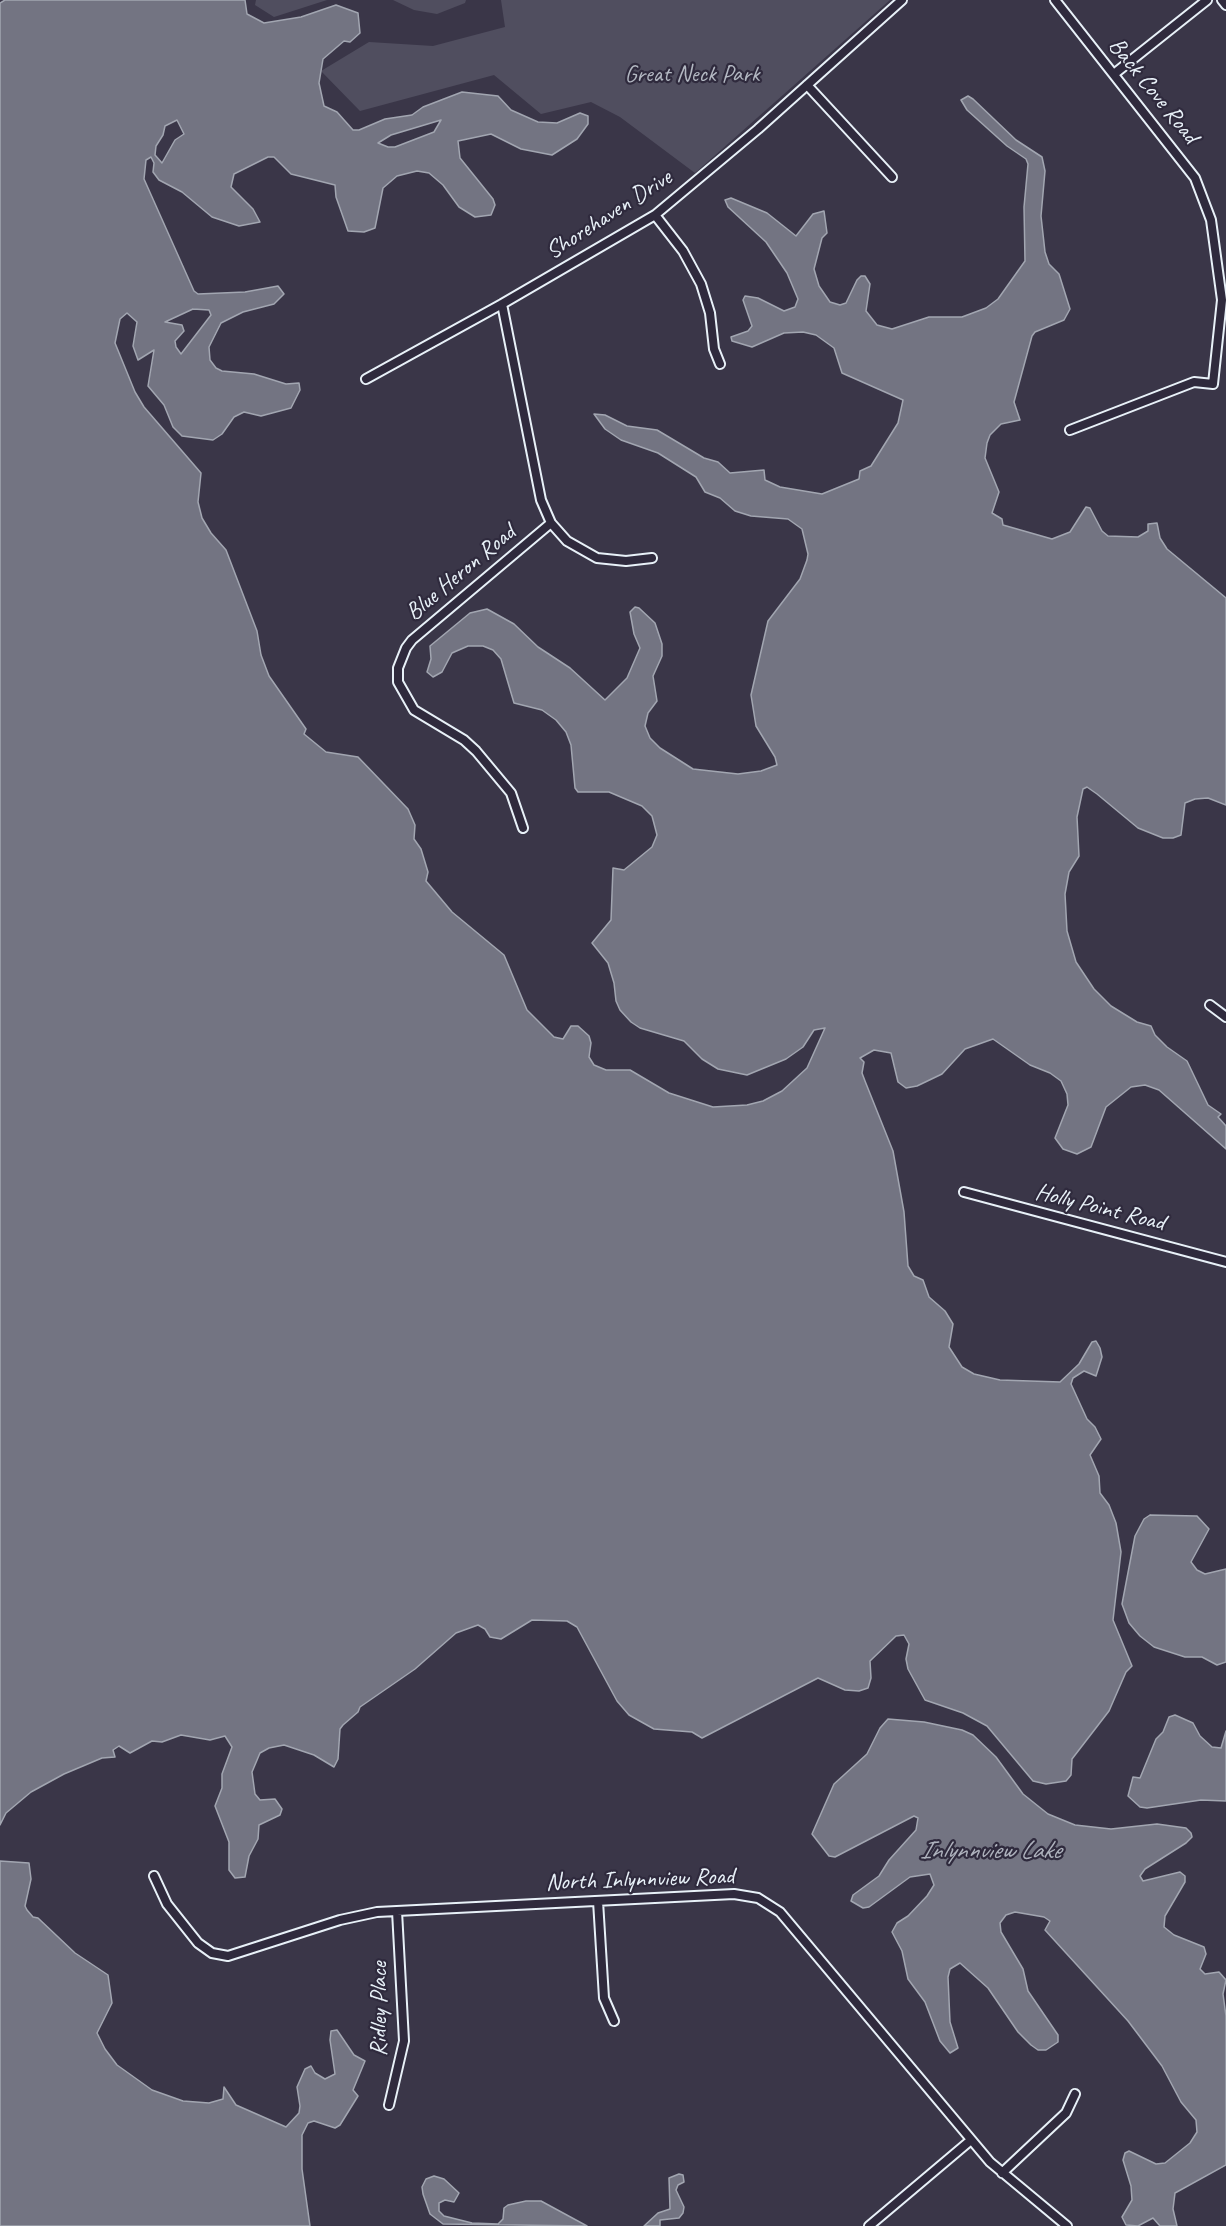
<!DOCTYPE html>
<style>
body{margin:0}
canvas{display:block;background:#3a3648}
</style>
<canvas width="1226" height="2226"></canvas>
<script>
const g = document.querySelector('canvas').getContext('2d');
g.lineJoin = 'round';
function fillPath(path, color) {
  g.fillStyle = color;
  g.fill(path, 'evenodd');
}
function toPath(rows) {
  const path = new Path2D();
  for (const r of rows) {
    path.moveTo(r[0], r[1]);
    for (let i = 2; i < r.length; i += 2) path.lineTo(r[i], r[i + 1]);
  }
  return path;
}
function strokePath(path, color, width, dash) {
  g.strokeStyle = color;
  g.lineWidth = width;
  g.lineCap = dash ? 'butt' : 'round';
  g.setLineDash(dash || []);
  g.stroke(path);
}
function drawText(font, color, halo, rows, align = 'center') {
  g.font = font + ' Caveat,sans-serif';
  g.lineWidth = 4.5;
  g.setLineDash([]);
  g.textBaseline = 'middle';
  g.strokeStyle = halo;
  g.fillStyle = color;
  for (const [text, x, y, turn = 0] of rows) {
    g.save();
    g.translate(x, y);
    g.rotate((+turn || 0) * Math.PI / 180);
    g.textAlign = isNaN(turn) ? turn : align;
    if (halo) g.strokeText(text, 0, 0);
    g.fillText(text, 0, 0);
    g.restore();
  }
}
fillPath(toPath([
 [256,0,327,0,274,17,255,5],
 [393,0,466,0,465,3,437,14,414,10],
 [501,0,890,0,695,173,620,117,591,102,541,114,494,75,360,111,321,71,369,42,433,46,505,27]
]), '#504e5f');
const water = toPath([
 [5,0,245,0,247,14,264,23,301,17,336,5,358,13,360,33,350,42,344,41,323,59,319,83,324,106,337,112,353,130,359,130,385,119,412,115,423,107,462,92,498,96,511,110,538,122,557,123,580,113,588,116,588,124,577,139,552,155,521,149,491,134,458,141,460,158,493,199,495,205,491,215,475,217,459,207,443,185,429,173,417,171,397,176,383,188,375,228,364,232,348,231,336,197,335,185,291,174,274,157,268,157,234,174,231,187,253,209,260,222,239,226,212,217,182,192,159,180,153,172,154,163,151,157,146,160,144,179,194,291,198,294,245,292,278,286,284,294,274,304,243,312,221,323,209,347,210,360,216,368,222,371,254,374,286,384,299,383,300,390,291,408,261,416,244,412,234,417,222,434,213,440,182,436,173,427,164,405,148,386,154,350,138,360,133,346,137,322,127,313,120,319,115,343,135,392,144,407,201,473,198,502,202,518,211,533,226,550,257,631,261,655,269,676,306,729,304,734,326,752,358,757,408,809,415,825,414,839,421,849,428,872,426,881,452,912,504,955,527,1010,554,1037,563,1039,571,1026,578,1026,589,1036,591,1043,589,1057,594,1065,606,1070,630,1070,669,1093,713,1107,747,1105,763,1101,782,1091,807,1068,825,1028,814,1030,803,1047,786,1059,747,1075,718,1069,702,1059,684,1041,640,1028,631,1022,620,1010,616,1001,614,983,608,963,592,943,611,920,613,868,624,870,652,847,657,835,652,816,642,806,609,792,578,792,575,788,571,745,566,732,556,720,542,710,514,703,501,659,493,650,483,646,468,646,452,653,442,672,433,677,427,672,431,659,430,646,470,613,487,609,514,624,538,647,570,668,605,700,627,678,640,648,634,634,630,612,635,607,639,608,655,623,662,644,662,656,653,676,657,701,648,713,645,726,650,738,660,748,693,769,738,774,761,771,777,765,775,757,756,726,751,695,768,621,800,579,807,560,808,554,802,529,788,519,751,516,735,511,720,498,705,492,696,477,658,453,621,440,605,429,594,414,605,415,627,426,657,430,704,458,718,462,730,473,764,470,765,480,780,487,822,494,859,479,860,471,871,466,898,423,903,400,842,373,834,348,816,335,803,332,784,333,752,347,732,341,731,337,748,331,752,326,743,300,745,296,758,298,784,311,795,307,798,299,787,273,766,242,728,207,725,200,731,198,767,213,796,236,813,214,824,211,827,233,822,238,814,269,819,286,830,302,840,305,846,303,857,280,861,276,865,276,870,284,866,311,877,325,892,329,929,317,962,317,986,308,998,299,1025,261,1024,207,1028,164,1026,159,1007,146,967,110,961,100,968,96,973,99,1016,140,1042,157,1045,171,1041,216,1045,252,1049,264,1059,274,1070,309,1064,320,1035,332,1032,336,1014,402,1020,420,1001,424,990,435,987,443,985,458,999,492,992,513,1002,519,1003,525,1052,539,1070,532,1086,507,1090,508,1102,531,1108,536,1138,537,1148,531,1148,524,1157,523,1160,538,1167,549,1226,598,1226,805,1208,798,1195,799,1185,803,1181,835,1173,838,1163,838,1138,828,1097,794,1087,787,1083,789,1077,817,1079,856,1069,872,1065,894,1067,931,1076,962,1094,989,1111,1006,1137,1022,1151,1026,1155,1035,1167,1047,1187,1061,1208,1105,1221,1114,1218,1117,1226,1126,1226,1149,1159,1090,1145,1085,1131,1087,1106,1107,1091,1147,1077,1154,1063,1149,1055,1138,1068,1105,1067,1094,1061,1081,1050,1073,1030,1065,993,1039,965,1049,942,1074,917,1086,906,1088,898,1082,891,1053,874,1050,860,1058,864,1062,862,1073,865,1081,893,1151,904,1212,908,1266,914,1276,923,1280,929,1297,945,1311,953,1324,949,1347,962,1367,974,1374,1000,1380,1060,1382,1079,1364,1092,1342,1096,1341,1100,1348,1102,1357,1096,1376,1084,1371,1073,1378,1071,1384,1087,1419,1095,1427,1101,1439,1090,1455,1099,1476,1100,1493,1109,1505,1116,1523,1121,1552,1113,1620,1132,1666,1126,1672,1109,1711,1072,1759,1071,1775,1066,1781,1046,1784,1033,1781,987,1726,963,1713,925,1700,908,1669,906,1659,909,1644,904,1635,896,1636,870,1661,871,1678,868,1688,859,1691,845,1690,818,1678,702,1738,692,1732,654,1729,629,1715,617,1701,577,1627,567,1621,532,1620,501,1639,490,1637,485,1629,478,1625,456,1633,415,1669,360,1707,358,1712,343,1725,340,1729,338,1759,334,1767,314,1755,284,1745,269,1748,260,1753,252,1772,255,1794,260,1800,275,1799,282,1809,280,1815,259,1825,258,1839,249,1856,245,1877,235,1878,229,1870,229,1842,215,1806,222,1788,222,1774,232,1747,225,1736,210,1740,181,1735,162,1742,152,1741,130,1753,119,1746,113,1750,115,1757,102,1758,64,1774,31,1792,6,1813,0,1825,0,3,5,0],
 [177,120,184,134,175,140,162,163,155,155,156,146,163,135,165,126,177,120],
 [441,120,434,132,395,147,388,147,378,143,391,135,441,120],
 [193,309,209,310,211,315,181,354,176,347,175,341,184,331,182,325,165,322,193,309],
 [1150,1515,1197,1516,1209,1529,1191,1562,1197,1570,1205,1574,1226,1569,1226,1662,1217,1665,1202,1657,1185,1657,1154,1647,1140,1636,1129,1623,1122,1604,1135,1536,1144,1519,1150,1515],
 [1175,1715,1193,1723,1200,1736,1212,1747,1221,1748,1226,1731,1226,1801,1201,1800,1147,1808,1140,1807,1128,1796,1133,1777,1140,1778,1156,1739,1163,1732,1169,1717,1175,1715],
 [888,1719,924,1722,962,1730,973,1735,996,1757,1023,1794,1048,1814,1075,1825,1111,1829,1157,1824,1186,1828,1191,1833,1192,1837,1186,1843,1145,1869,1140,1876,1143,1881,1180,1872,1185,1876,1185,1882,1165,1916,1164,1927,1174,1935,1204,1947,1206,1954,1200,1969,1205,1974,1219,1972,1226,1980,1223,1994,1226,2016,1226,2165,1175,2193,1173,2209,1177,2226,1160,2226,1153,2218,1138,2226,1126,2225,1122,2217,1132,2200,1131,2186,1123,2160,1125,2153,1129,2151,1156,2164,1165,2163,1190,2143,1197,2132,1196,2120,1181,2102,1162,2066,1128,2021,1045,1930,1050,1921,1044,1917,1015,1912,1006,1915,1000,1923,1001,1932,1023,1969,1028,1991,1058,2035,1058,2042,1046,2050,1038,2050,1031,2045,1018,2032,988,1988,960,1963,950,1969,948,1977,950,2022,958,2048,950,2053,940,2041,925,2002,908,1979,902,1951,892,1932,897,1923,908,1916,927,1896,934,1885,930,1874,910,1877,869,1907,863,1908,851,1901,853,1895,879,1876,889,1860,916,1830,918,1818,914,1816,835,1857,829,1856,812,1834,834,1784,867,1754,880,1728,888,1719],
 [0,1861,29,1863,31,1879,25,1906,27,1910,33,1917,38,1918,75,1953,108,1975,112,2003,97,2033,105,2049,117,2065,152,2090,183,2101,209,2103,223,2099,224,2087,236,2105,286,2127,299,2113,300,2106,297,2087,305,2069,311,2066,315,2073,325,2079,335,2074,330,2040,331,2031,337,2030,354,2055,365,2061,353,2090,358,2096,340,2125,335,2128,314,2121,308,2123,302,2135,302,2169,310,2226,0,2226,0,1861],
 [679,2174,683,2175,684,2182,678,2185,676,2190,684,2207,683,2213,679,2218,660,2220,660,2226,644,2226,658,2213,670,2209,669,2178,679,2174],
 [434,2176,444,2179,459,2193,454,2202,445,2200,439,2203,439,2211,444,2216,472,2223,498,2224,503,2219,504,2208,508,2205,526,2201,541,2201,587,2226,443,2224,430,2214,423,2194,422,2187,426,2179,434,2176]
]);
fillPath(water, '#737482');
strokePath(water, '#a2a6b1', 1.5);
const minor = toPath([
 [1055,0,1195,178,1211,220,1222,300,1213,384,1194,382,1070,430],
 [1222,0,1226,5],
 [1114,74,1207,0],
 [807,85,892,177],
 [655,215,683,251,701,284,710,313,714,349,720,364],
 [502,304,541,500,551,523,567,541,597,558,626,561,652,558],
 [366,379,502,304,655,215,758,129,902,0],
 [523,828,511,793,476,751,464,740,414,710,398,682,398,668,406,648,412,640,551,523],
 [1210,1005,1226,1017],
 [964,1192,1226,1262],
 [154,1876,167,1904,198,1943,212,1953,228,1956,340,1920,377,1912,734,1894,758,1898,780,1912,990,2162,1067,2226],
 [598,1901,604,1998,614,2021],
 [389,2105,404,2041,397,1911],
 [1002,2173,1066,2113,1075,2094],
 [869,2226,971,2140]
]);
strokePath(minor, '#e8f1f8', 12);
strokePath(minor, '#2f2a3d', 8);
drawText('24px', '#b3b8c2', '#2f2a3d', [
 ["Great Neck Park",692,75]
]);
drawText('24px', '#e8f1f8', '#2f2a3d', [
 ["Back Cove Road",1153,91,51],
 ["Shorehaven Drive",609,215,-33],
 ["Blue Heron Road",461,573,-40],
 ["Holly Point Road",1100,1208,14],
 ["North Inlynnview Road",640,1880,-2],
 ["Ridley Place",380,2009,-90]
]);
drawText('italic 26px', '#aeb2bd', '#2f2a3d', [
 ["Inlynnview Lake",990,1851]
]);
</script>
